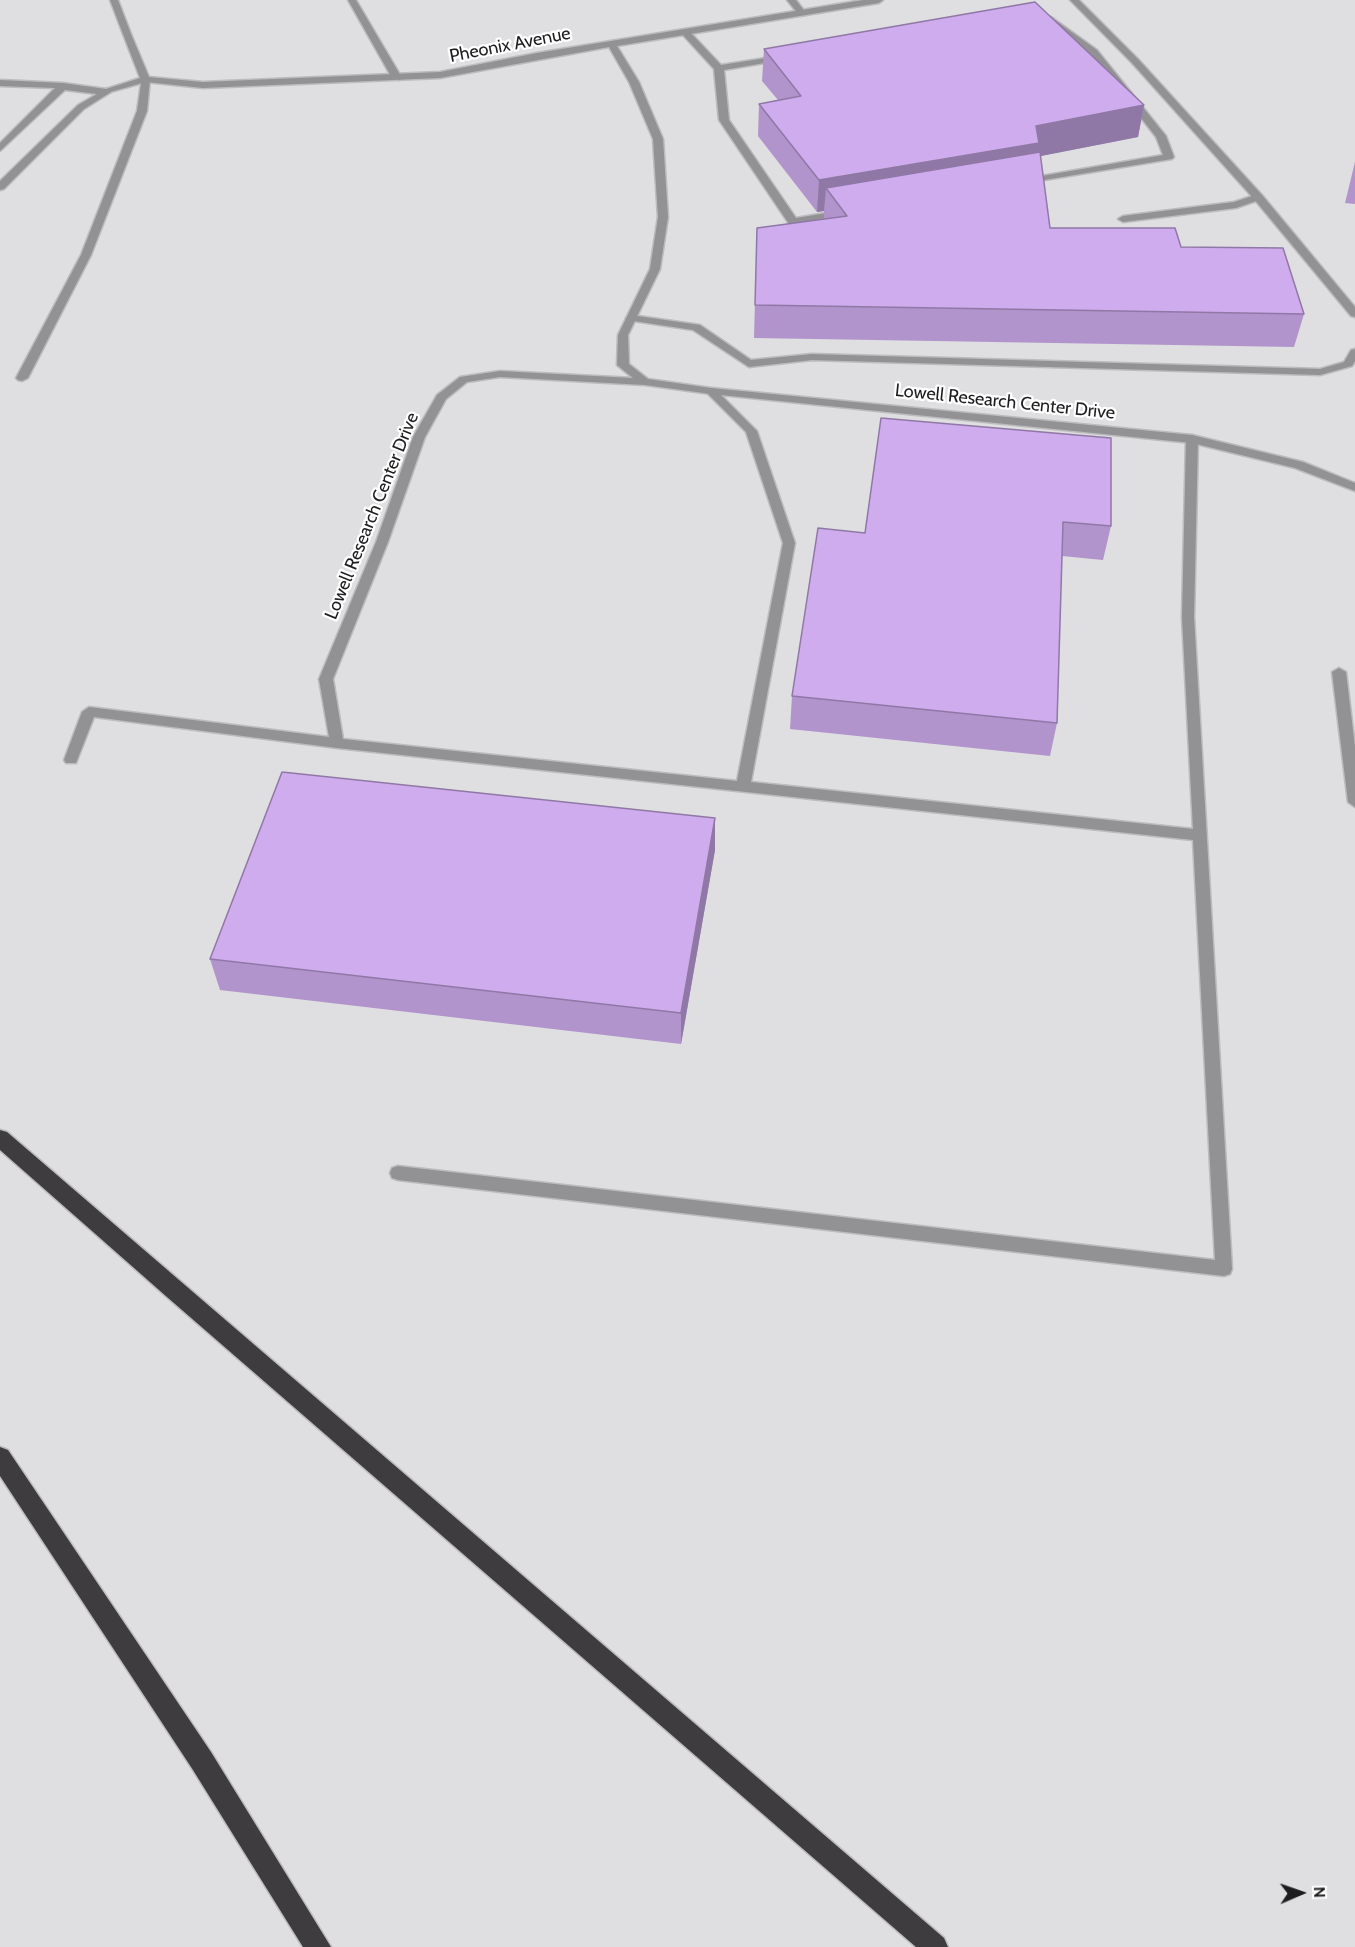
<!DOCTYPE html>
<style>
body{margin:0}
#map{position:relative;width:1355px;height:1947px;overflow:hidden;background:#dfdee1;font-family:Cabin,sans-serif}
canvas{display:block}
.north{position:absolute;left:1271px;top:1863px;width:60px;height:60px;-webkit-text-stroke:4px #fff;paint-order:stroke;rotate:88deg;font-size:16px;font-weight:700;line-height:24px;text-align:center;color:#1d1c1e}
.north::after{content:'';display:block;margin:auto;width:21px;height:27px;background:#1d1c1e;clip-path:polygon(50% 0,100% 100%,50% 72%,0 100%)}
</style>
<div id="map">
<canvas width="1355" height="1947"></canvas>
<div class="north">N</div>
</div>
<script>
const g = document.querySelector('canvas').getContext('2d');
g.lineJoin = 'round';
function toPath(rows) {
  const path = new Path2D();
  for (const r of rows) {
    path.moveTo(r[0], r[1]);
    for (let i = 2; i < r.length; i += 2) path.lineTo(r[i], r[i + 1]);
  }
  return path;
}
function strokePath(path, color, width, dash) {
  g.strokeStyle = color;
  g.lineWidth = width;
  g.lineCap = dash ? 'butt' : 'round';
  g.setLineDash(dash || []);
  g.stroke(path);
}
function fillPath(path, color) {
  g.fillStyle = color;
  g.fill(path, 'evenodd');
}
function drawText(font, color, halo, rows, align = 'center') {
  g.font = font + ' Cabin,sans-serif';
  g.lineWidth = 4.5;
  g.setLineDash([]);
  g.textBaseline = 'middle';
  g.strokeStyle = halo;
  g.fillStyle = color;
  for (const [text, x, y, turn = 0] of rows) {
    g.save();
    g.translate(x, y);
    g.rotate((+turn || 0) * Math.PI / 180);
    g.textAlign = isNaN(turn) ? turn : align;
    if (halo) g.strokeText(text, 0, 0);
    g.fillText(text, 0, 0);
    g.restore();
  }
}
const lane = toPath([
 [110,0,118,0,131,34,130,36,123,34,110,0],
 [348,0,356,0,402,78,400,80,392,78,348,0],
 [787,0,796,0,806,13,805,15,799,15,787,0],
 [1051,17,1097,50,1166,136,1174,157,1172,159,1020,184,1020,180,1024,179,1163,155,1156,137,1091,54,1048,22,1048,18,1051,17],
 [682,30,688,30,721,65,785,55,787,57,782,60,724,70,729,120,796,218,844,210,848,211,848,215,789,224,719,120,714,69,682,34,682,30],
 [142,77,150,79,147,111,91,255,28,378,22,381,18,380,16,378,81,255,137,111,142,77],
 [0,80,63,83,106,89,111,92,84,109,4,189,0,190,0,181,78,105,97,94,65,90,0,151,0,143,55,88,0,86,0,80],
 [1258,194,1263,197,1262,199,1236,208,1123,222,1118,219,1123,216,1234,202,1258,194],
 [631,315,700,325,751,360,812,354,1320,369,1344,362,1351,350,1355,349,1355,361,1352,366,1320,375,812,360,749,367,693,330,627,320,626,318,631,315],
 [711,388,715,389,757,431,795,543,751,782,1193,829,1182,617,1186,439,1192,435,1198,439,1194,617,1232,1269,1230,1274,1224,1276,398,1180,392,1178,390,1173,392,1168,398,1166,1215,1260,1193,840,337,748,94,717,76,763,66,763,64,760,82,712,89,707,329,737,319,679,326,674,333,679,343,739,737,781,783,543,746,432,705,391,711,388],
 [1339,668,1346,672,1355,747,1355,807,1348,802,1332,672,1339,668]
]);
const street = toPath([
 [863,0,883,0,879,3,617,46,639,82,663,139,668,217,660,269,628,335,629,364,648,379,711,388,1192,435,1303,462,1355,483,1355,491,1295,468,1192,443,711,394,645,385,500,377,467,382,446,399,425,437,388,542,333,679,326,684,321,682,319,679,376,542,413,437,437,395,460,377,500,371,633,378,617,365,618,335,650,269,658,217,653,139,629,82,609,47,440,78,203,88,146,82,103,94,103,90,140,78,123,34,124,32,131,34,149,77,203,82,440,72,537,53,863,0],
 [1070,0,1079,0,1138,59,1262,195,1355,307,1355,317,1351,316,1254,199,1132,63,1070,0]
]);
const highway = toPath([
 [0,1130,7,1132,944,1938,948,1947,916,1947,167,1297,0,1150,0,1130],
 [0,1447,8,1450,211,1752,331,1947,303,1947,193,1770,0,1476,0,1447]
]);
strokePath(lane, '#bcbbbe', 3);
strokePath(street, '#bcbbbe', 3);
strokePath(highway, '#bcbbbe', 3);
fillPath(lane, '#929193');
fillPath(street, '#929193');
fillPath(highway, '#3e3c3f');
fillPath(toPath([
 [764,49,1144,105,1138,137,1040,156,1050,228,1181,247,1304,314,1294,347,754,338,757,228,824,219,824,211,817,212,758,136,759,104,778,100,762,81],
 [1355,162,1355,204,1345,203],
 [881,418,1111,526,1103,560,1062,556,1057,723,1050,756,790,729,792,696,865,533],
 [715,818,715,850,681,1044,220,990,210,959]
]), '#b194cc');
fillPath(toPath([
 [1144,105,1138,137,1036,157,826,188,824,211,817,212,819,180,1036,126],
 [715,818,715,850,681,1044,681,1013]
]), '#9078a6');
const building = toPath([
 [1035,2,1144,105,1036,126,1039,143,819,180,759,104,801,96,764,49,1035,2],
 [1040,152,1050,228,1175,228,1181,247,1283,248,1304,314,755,305,757,228,847,216,826,188,1040,152],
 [881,418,1111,438,1111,526,1063,522,1057,723,792,696,818,528,865,533,881,418],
 [282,772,715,818,681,1013,210,959,282,772]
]);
fillPath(building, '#ceaced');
strokePath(building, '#9078a6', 1.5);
drawText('18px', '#1d1c1e', '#fff', [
 ["Pheonix Avenue",510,45,-11],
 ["Lowell Research Center Drive",1005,402,6],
 ["Lowell Research Center Drive",372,516,-68]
]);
</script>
